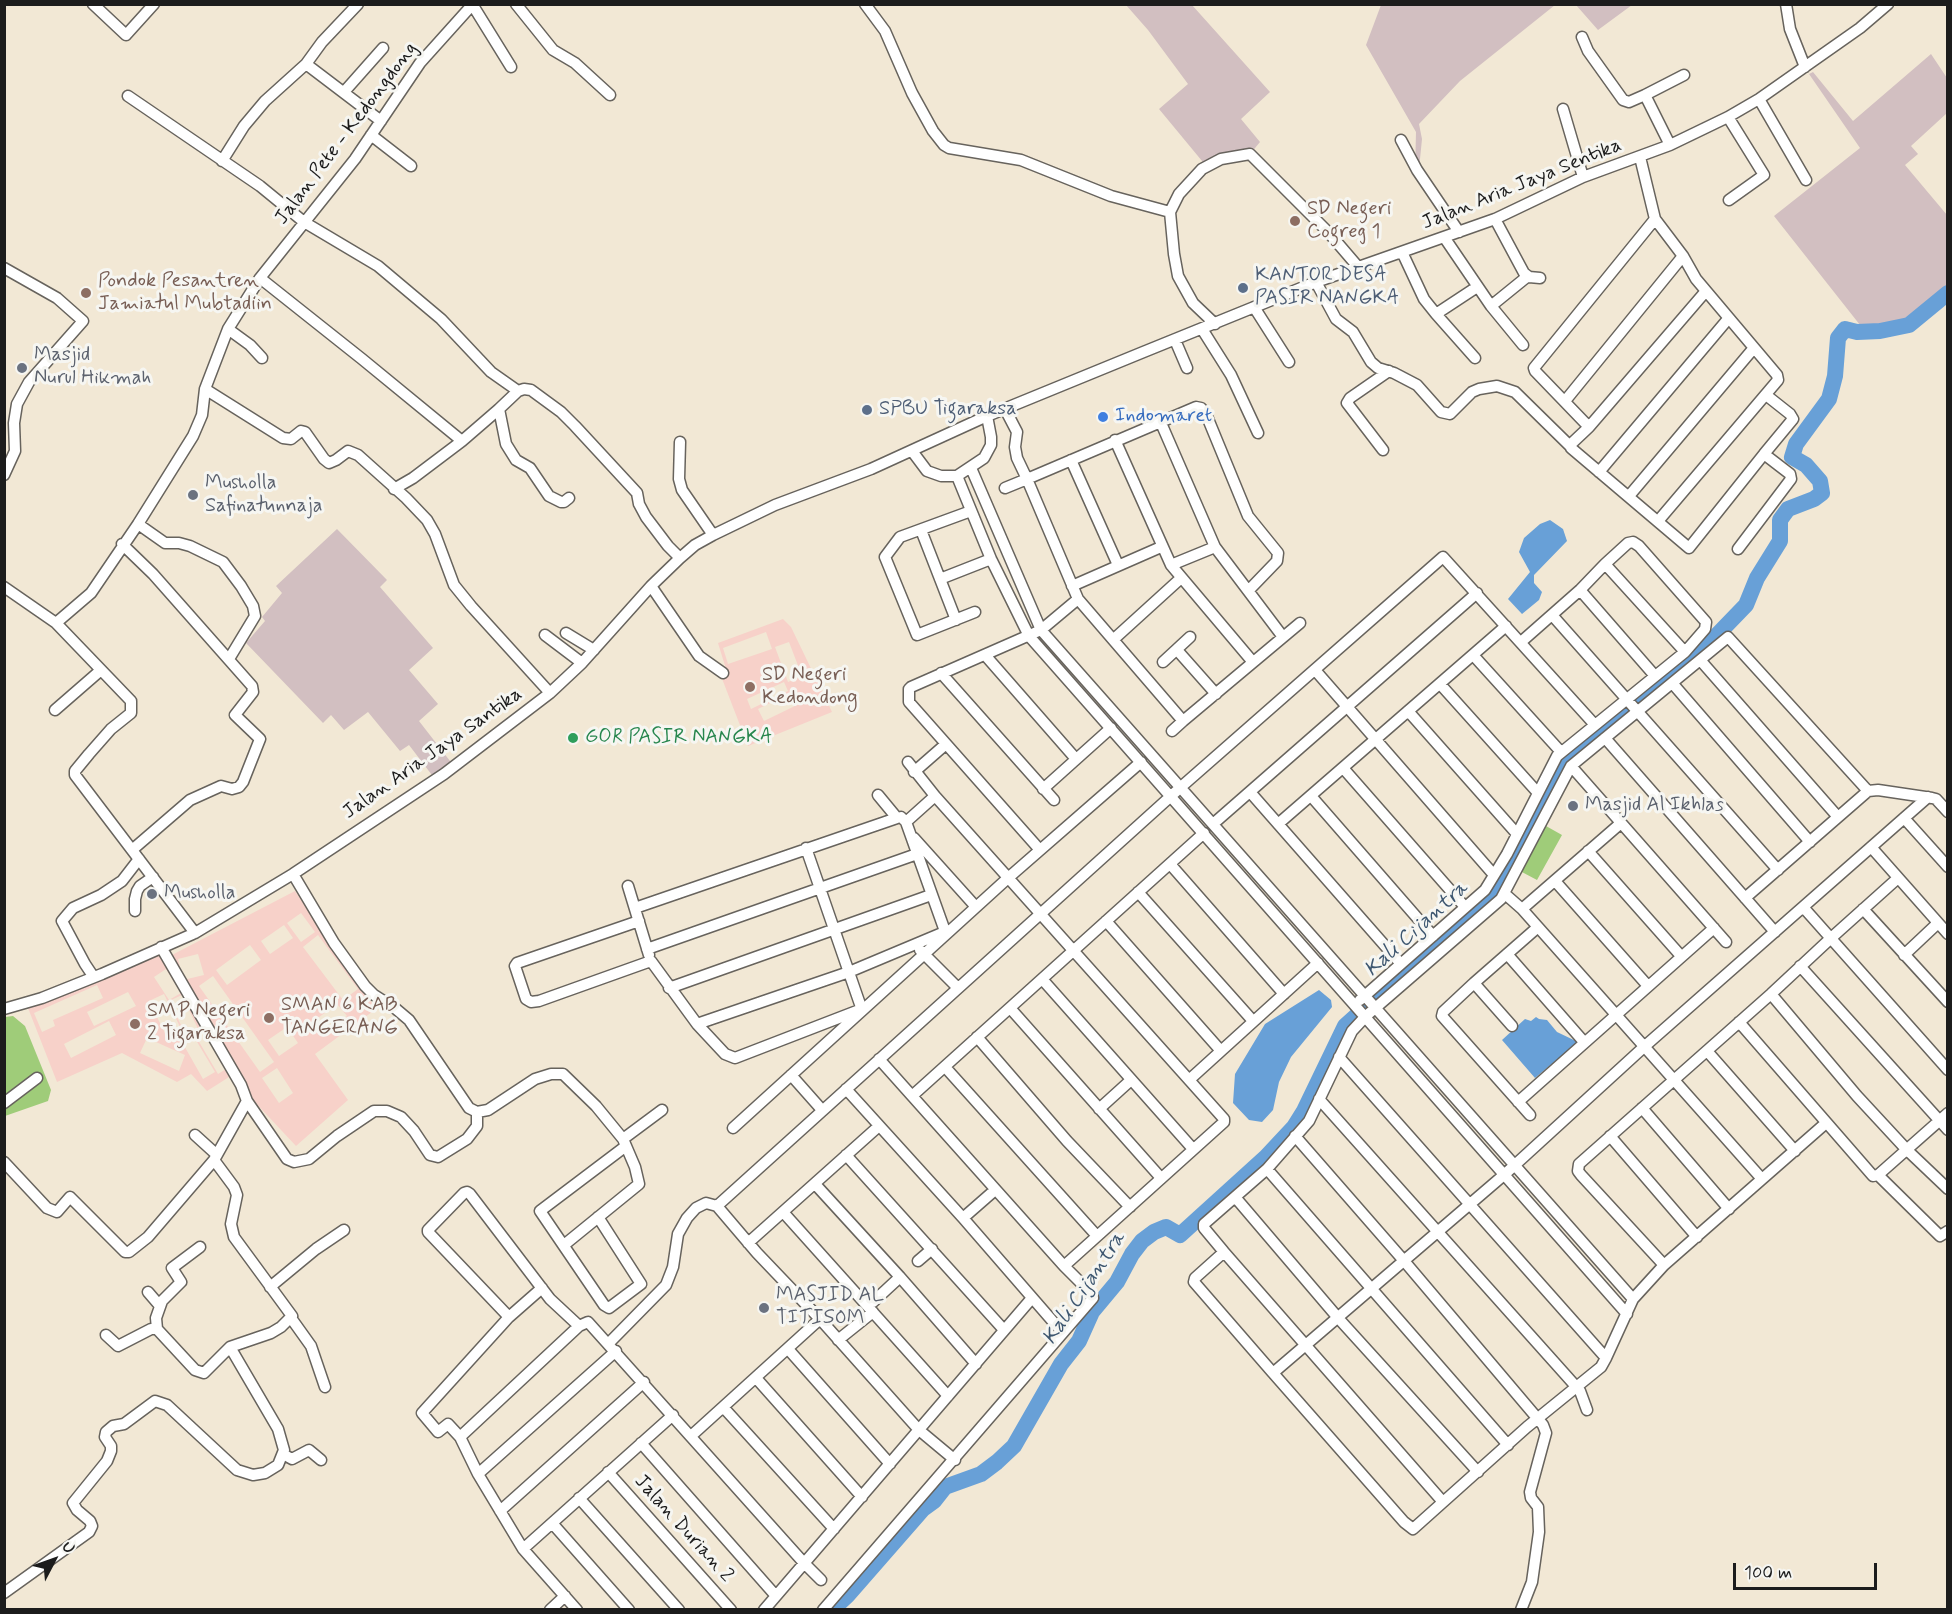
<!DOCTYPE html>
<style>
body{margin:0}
#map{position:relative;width:1952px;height:1614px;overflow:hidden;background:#f2e8d5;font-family:Mynerve,sans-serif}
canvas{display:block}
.frame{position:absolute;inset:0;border:6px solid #1c1c1c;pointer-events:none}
.north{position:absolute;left:24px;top:1530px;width:60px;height:60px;-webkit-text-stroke:4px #f6f6f2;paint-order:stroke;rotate:49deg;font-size:16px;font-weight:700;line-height:24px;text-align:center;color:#1c1c1c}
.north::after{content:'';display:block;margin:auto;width:21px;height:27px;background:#1c1c1c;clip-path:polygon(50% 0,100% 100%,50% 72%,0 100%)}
.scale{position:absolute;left:1733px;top:1563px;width:144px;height:27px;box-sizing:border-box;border:3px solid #1c1c1c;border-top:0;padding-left:8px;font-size:18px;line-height:21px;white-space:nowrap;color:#1c1c1c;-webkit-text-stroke:4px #f6f6f2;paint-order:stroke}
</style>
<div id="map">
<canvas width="1952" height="1614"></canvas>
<div class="frame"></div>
<div class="north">U</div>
<div class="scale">100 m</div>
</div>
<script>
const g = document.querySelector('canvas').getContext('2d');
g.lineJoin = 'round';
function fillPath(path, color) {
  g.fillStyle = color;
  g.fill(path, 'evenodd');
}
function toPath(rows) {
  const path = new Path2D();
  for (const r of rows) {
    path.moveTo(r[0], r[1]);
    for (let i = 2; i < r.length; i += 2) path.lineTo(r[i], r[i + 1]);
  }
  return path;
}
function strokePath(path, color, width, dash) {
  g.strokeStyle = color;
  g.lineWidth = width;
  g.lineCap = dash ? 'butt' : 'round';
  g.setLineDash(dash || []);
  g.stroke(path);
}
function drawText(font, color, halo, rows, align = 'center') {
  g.font = font + ' Mynerve,sans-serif';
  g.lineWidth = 6;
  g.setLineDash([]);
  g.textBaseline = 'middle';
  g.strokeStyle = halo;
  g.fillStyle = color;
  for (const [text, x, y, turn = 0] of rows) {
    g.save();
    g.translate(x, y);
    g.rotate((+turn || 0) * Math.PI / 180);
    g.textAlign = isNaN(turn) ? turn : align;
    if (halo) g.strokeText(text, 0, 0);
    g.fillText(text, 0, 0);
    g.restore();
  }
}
fillPath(toPath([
 [783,619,791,627,832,712,748,746,721,676,726,669,718,643],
 [766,632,772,649,728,664,723,648],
 [789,642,802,676,788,682,775,647],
 [784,682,788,691,751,709,747,699],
 [790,693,797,705,764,721,758,709],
 [295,891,376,1009,315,1054,348,1100,296,1146,252,1099,238,1068,186,991,170,956],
 [301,913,315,932,301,942,287,923],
 [284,925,293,938,270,954,261,941],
 [318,935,358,989,343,1000,303,947],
 [250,945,261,960,227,985,216,970],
 [198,954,204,975,183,980,178,959],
 [213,976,274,1062,260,1072,199,986],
 [337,1004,347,1016,320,1035,311,1023],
 [287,1027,298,1043,279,1056,268,1040],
 [277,1068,293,1093,279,1103,262,1078],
 [163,952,237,1072,207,1091,191,1074,177,1082,122,1053,57,1082,28,1008],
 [166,969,181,993,169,1000,154,977],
 [97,985,103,998,53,1020,55,1026,42,1032,34,1013],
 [128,992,136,1006,94,1026,87,1012],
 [164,994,183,1033,169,1041,149,1001],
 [182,995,199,1031,187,1037,169,1001],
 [109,1021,116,1035,71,1058,64,1044],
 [204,1029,226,1069,218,1074,195,1035],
 [193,1035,215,1072,203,1079,182,1042],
 [147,1038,185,1055,179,1071,140,1053]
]), '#f7d1c9');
fillPath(toPath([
 [1126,5,1192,5,1270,92,1241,119,1260,142,1250,154,1207,167,1159,109,1188,84,1148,30],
 [1381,5,1555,5,1460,81,1419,124,1422,139,1419,169,1465,236,1461,237,1415,174,1416,132,1366,45],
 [1576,5,1632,5,1598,30],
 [1931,54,1947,78,1947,113,1911,146,1918,154,1905,165,1947,215,1947,292,1908,325,1872,330,1860,325,1774,216,1860,148,1809,74,1813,72,1853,121],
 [337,529,387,580,380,587,433,648,409,670,438,704,419,721,457,770,438,783,409,745,400,751,368,712,344,730,331,715,323,723,246,643,265,621,262,617,282,593,276,586]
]), '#d2bfc1');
fillPath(toPath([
 [1546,826,1562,835,1537,880,1520,871],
 [13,1016,25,1026,51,1090,48,1101,5,1116,5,1017]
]), '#9fcc79');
fillPath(toPath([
 [1550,520,1563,529,1567,541,1534,575,1534,583,1542,592,1539,600,1522,614,1508,599,1530,572,1519,552,1524,538,1540,524],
 [1319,990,1331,1000,1332,1007,1291,1057,1279,1082,1273,1110,1262,1122,1249,1120,1233,1103,1235,1074,1265,1024],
 [1536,1017,1539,1019,1547,1020,1557,1032,1578,1042,1535,1078,1502,1040,1525,1019,1531,1021]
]), '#68a0d7');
strokePath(toPath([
 [832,1610,847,1596,923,1509,934,1501,945,1487,981,1474,997,1462,1014,1446,1061,1364,1079,1341,1092,1312,1117,1282,1132,1254,1142,1241,1154,1232,1166,1227,1180,1235,1266,1157,1294,1127,1304,1111,1345,1026,1486,899,1510,867,1560,763,1634,705,1717,635,1746,605,1757,578,1780,541,1780,520,1788,509,1814,499,1822,493,1820,481,1806,465,1792,457,1796,444,1829,399,1835,376,1838,338,1845,329,1857,332,1880,331,1909,325,1948,293]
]), '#68a0d7', 16);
const minor = toPath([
 [93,4,126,35,154,4],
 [472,4,511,67],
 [516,4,553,50,575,63,610,95],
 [865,4,885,31,912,93,933,131,944,145,949,148,1021,160,1111,196,1170,212,1179,194,1202,169,1221,159,1250,154,1329,233,1359,268],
 [1786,4,1790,29,1805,67],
 [1582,37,1588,51,1623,100,1629,102,1645,95,1670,145],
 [306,64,322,42,358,4],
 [344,92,383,48],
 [1645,95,1684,75],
 [128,96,260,186,304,222,378,266,441,319,491,372,518,391],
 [1759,99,1806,180],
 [1563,109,1583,177],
 [1728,117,1764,175,1729,200],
 [371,135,411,166],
 [1401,140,1417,170,1459,232],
 [1640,157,1655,219,1683,256,1696,279,1777,375,1778,380,1659,520],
 [222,161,244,126,265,101,306,64,381,121],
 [1170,212,1174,254,1178,276,1193,303,1215,324],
 [1495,219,1524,273,1529,277,1540,278],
 [1444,237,1491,306,1528,276],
 [1402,252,1424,299,1436,314],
 [4,268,57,298,83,321,29,382,17,404,14,423,15,451,4,475],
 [260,278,362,359,462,441],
 [1316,282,1336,319,1353,332,1371,362,1378,368,1394,373,1417,385,1441,412,1450,414,1472,392,1479,389,1497,386,1515,392,1570,446],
 [1706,291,1589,427,1571,444,1571,448,1689,548,1764,454],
 [1491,306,1523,345],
 [1254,307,1289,362],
 [228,329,250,345,262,358],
 [1202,329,1231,375,1258,433],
 [1175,340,1187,368],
 [1475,358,1436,314,1477,287],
 [205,389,283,438,291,439,301,431,305,432,324,459,329,463,336,460,348,451,358,455,406,498,427,520,435,534,454,585,471,606,550,693],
 [1565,401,1683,256],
 [1005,409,1017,432,1015,447,1017,458,1027,479,1005,488],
 [1161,423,1215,547,1283,637],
 [1589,427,1535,371,1534,368,1655,219],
 [1115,440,1171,565,1252,661],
 [680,442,679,479,682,490,713,535],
 [1383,450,1347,403,1350,398,1389,371],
 [912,451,927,471,941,476,957,476,984,458,991,445,991,437,987,416],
 [1071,460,1118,565],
 [971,468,1041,630,1633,1299],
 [1599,472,1728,319],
 [957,476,991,559,1029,636,1627,1314],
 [394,489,413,478,462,441,499,409],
 [1629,496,1753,349],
 [569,498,564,502,561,502,549,496,530,468,516,460,506,444,499,409,518,391,524,389,531,390,561,412,575,426,637,493,639,504,646,517,668,546,680,558],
 [971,511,900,537,885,557,917,635,975,612],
 [138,524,165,543,179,543,190,546,223,562,241,586,253,606,255,616,229,659],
 [921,530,956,620],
 [122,544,153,574,252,686,253,692,235,715,260,739,243,782,239,787,232,789,221,786,190,800,132,850],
 [1738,549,1791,479,1790,474,1764,454,1793,419,1790,414,1766,395],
 [1605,564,1628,543,1633,542,1639,546,1706,622,1705,629,1685,652],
 [1171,565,1215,547],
 [940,579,991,559],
 [651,586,699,656,723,673],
 [1072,586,1161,547],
 [4,587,56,623,131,701,131,713,111,729,89,754,75,771,75,775,195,933],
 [1580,590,1655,676],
 [1078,599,1027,479,1196,407,1201,408,1206,414,1248,516,1278,553,1277,561,1249,590],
 [1552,615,1778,870],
 [56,623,91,593,138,524,193,436,202,415,205,389,228,329,260,278,355,159,420,63,473,4],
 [566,633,594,650],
 [545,635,582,663],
 [1114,639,1180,579],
 [1177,650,1216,694],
 [985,655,1076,759],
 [1473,655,1561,752],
 [1701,661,1838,817],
 [1163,662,1190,637],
 [1315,670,1494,875],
 [941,673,1054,800],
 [1440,684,1538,793],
 [1673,684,1810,842],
 [55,710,101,670],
 [1408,711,1517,834],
 [1172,731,1183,721],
 [1605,738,1775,932],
 [908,762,935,796,1224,1119,1224,1122,1064,1266],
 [1571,766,1726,942],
 [1343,768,1465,907],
 [914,772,946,744],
 [1043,789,1111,728],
 [1250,792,1401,964],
 [878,795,897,818],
 [935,796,906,822,946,934],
 [1311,796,1433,936],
 [1904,818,1948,867],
 [1213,824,1477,593],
 [1278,824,1506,626],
 [914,838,976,907],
 [1871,847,1948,934],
 [806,848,862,1010],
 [1040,850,909,702,909,689,911,687,1041,630,1078,599,1183,721,1300,623],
 [1588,851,1681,956],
 [1170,864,1284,994],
 [293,874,334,943,365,986,374,995,396,1009,409,1020,469,1108,477,1112,488,1110,535,1079,551,1074,563,1074,596,1106,623,1139,635,1167,639,1184,564,1245],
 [1555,881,1648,986],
 [628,886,649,955],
 [1138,892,1253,1021],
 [1505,894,1522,909,1762,1179],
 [1745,898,1868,791,1878,790,1932,798,1936,799,1948,812],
 [1803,907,1948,1070],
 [635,908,897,818,901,817,906,822],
 [1522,909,1621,823],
 [1863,909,1948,1002],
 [135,911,135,899,137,891,140,886,153,877],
 [639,921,517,963,515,966,526,999,531,1002,539,1001,651,961,697,1024,725,1054,735,1058,862,1009],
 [1106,921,1221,1051],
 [647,949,917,854],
 [920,950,958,988],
 [1507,954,1584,1042],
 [1904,955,1938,923],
 [1800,966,1948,1130],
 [93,976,85,964,62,921,73,908,101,895,122,881,139,859],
 [1042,979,1193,1149],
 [1474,983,1512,1026],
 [669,988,931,895],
 [1771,994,1857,1096,1907,1150,1948,1189],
 [1360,1000,1485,890,1507,854,1557,756,1685,652,1605,564,1580,590,1521,642],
 [1010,1008,1161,1178],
 [4,1009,42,998,102,974,195,933,293,874,444,774,550,693,582,663,651,586,680,558,695,545,713,535,775,505,871,469,987,416,1141,353,1316,282,1495,219,1583,177,1670,145,1728,117,1759,99,1860,28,1888,4],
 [1739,1022,1873,1176,1878,1175,1940,1236,1948,1231],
 [697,1024,849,972,942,933],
 [977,1037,1067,1141,1130,1207],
 [1707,1051,1795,1151],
 [945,1067,1097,1236],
 [791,1075,822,1110],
 [1189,1080,1318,963],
 [846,1089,963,1218,1062,1332],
 [912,1096,1204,833],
 [1319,1099,1580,1391,1587,1410],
 [247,1101,287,1159,294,1162,309,1159,337,1136,374,1111,387,1111,401,1117,414,1131,430,1155,438,1157,467,1139,477,1126,477,1112],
 [1518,1102,1714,928],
 [4,1103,37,1078],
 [1642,1108,1729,1209],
 [1099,1109,1131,1080],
 [1530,1115,1442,1016,1443,1012,1474,983,1538,927],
 [733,1128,1008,878,1141,762],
 [195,1135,217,1155],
 [1295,1136,1405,1262,1543,1425,1546,1433,1530,1492,1531,1498,1538,1507,1539,1532,1532,1582,1521,1610],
 [1610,1136,1697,1237],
 [623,1139,662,1110],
 [846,1155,1004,1330],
 [4,1162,47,1208,57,1212,70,1197,125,1252,129,1252,148,1237,214,1160,247,1101,241,1085,161,947],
 [1267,1169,1508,1445],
 [1878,1175,1948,1113],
 [815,1184,900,1277,976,1364],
 [1235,1197,1339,1319,1478,1472],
 [783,1212,948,1396],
 [598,1217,641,1284,609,1308,604,1305,540,1211,626,1146],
 [963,1218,995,1190],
 [748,1243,879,1126],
 [200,1247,172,1268,181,1282,162,1301,156,1318,157,1329,195,1370,204,1373,230,1347,271,1333,281,1327,292,1316,234,1237,231,1224,237,1195,234,1187,214,1160],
 [1224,1252,1195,1278,1194,1282,1273,1373,1505,1174,1645,1046,1928,797],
 [918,1261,932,1249],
 [1664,1265,1581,1175,1578,1171,1579,1164,1771,994,1830,939,1898,878],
 [270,1287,316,1249,344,1230],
 [542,1288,509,1317,422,1413,438,1432,448,1424,460,1437,478,1474,523,1549,577,1610],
 [148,1292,160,1306],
 [873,1302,900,1277],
 [509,1317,428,1232,428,1230,464,1193,467,1192,470,1194,550,1299,579,1326],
 [291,1318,311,1346,325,1387],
 [106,1335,118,1346,151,1329,157,1329],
 [838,1340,873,1312],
 [609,1343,666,1285,673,1267,678,1234,687,1218,696,1208,706,1203,717,1206],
 [788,1349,890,1464],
 [1606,1358,1633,1299,1664,1265,1826,1123],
 [1273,1373,1404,1522,1413,1529,1527,1427,1601,1367,1606,1358,1339,1057],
 [756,1378,862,1497],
 [723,1407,834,1529],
 [691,1436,820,1319],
 [460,1437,579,1326,588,1322,804,1563,821,1580],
 [641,1443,776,1596],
 [283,1454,292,1459,309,1450,321,1460],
 [955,1460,919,1430,820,1319,757,1253,717,1206,1181,787,1443,557,1595,725],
 [608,1472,731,1610],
 [478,1474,616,1351],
 [579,1498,679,1610],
 [1443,1502,1224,1252,1204,1228,1204,1224,1267,1169,1309,1121,1352,1031,1366,1016,1501,899,1571,766,1728,637,1868,791],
 [500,1511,644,1382],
 [552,1523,629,1610],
 [523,1549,673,1415],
 [4,1593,89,1532,92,1526,90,1521,77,1510,73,1503,107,1461,111,1451,111,1446,105,1437,106,1432,113,1426,124,1424,155,1401,167,1405,237,1470,253,1475,265,1473,278,1465,284,1450,278,1429,230,1347],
 [550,1610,565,1596],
 [764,1610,1032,1298],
 [823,1610,1093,1298,1092,1294,1064,1266,879,1059]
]);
strokePath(minor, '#67635d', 13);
strokePath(minor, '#fff', 10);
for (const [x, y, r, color] of [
 [1295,221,6,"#8d6e63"],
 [1243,288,6,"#5c6f8a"],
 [86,293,6,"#8d6e63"],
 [22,368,6,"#6b7280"],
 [867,410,6,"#5c6f8a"],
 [1103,417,6,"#3f7fe0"],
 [193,495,6,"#6b7280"],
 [750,687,6,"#8d6e63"],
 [573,738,6,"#2e9e5b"],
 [1573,806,6,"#6b7280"],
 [152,894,6,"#6b7280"],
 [269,1018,6,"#8d6e63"],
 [135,1024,6,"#8d6e63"],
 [764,1308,6,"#6b7280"]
]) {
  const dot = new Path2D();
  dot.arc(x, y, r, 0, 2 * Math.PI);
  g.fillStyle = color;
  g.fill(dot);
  strokePath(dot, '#f6f6f2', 2);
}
drawText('20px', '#1c1c1c', '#f6f6f2', [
 ["Jalan Pete - Kedongdong",347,134,-53],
 ["Jalan Aria Jaya Sentika",1522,185,-22],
 ["Jalan Aria Jaya Santika",433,754,-35],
 ["Jalan Durian 2",683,1529,48]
]);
drawText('20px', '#785e54', '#f6f6f2', [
 ["SD Negeri",1307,210],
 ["Cogreg 1",1307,233],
 ["Pondok Pesantren",98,282],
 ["Jamiatul Mubtadiin",98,305],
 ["SD Negeri",762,676],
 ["Kedondong",762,699],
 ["SMAN 6 KAB",281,1006],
 ["TANGERANG",281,1029],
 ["SMP Negeri",147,1012],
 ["2 Tigaraksa",147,1035]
], 'left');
drawText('20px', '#4e5e75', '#f6f6f2', [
 ["KANTOR DESA",1255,276],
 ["PASIR NANGKA",1255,299],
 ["SPBU Tigaraksa",879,410]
], 'left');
drawText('20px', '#5b616d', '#f6f6f2', [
 ["Masjid",34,356],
 ["Nurul Hikmah",34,379],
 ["Musholla",205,484],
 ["Safinatunnaja",205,507],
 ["Masjid Al Ikhlas",1585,806],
 ["Musholla",164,894],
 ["MASJID AL",776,1296],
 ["TITISOM",776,1319]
], 'left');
drawText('20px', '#366cbe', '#f6f6f2', [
 ["Indomaret",1115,417]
], 'left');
drawText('20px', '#27864d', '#f6f6f2', [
 ["GOR PASIR NANGKA",585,738]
], 'left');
drawText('italic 21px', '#3e5770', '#f6f6f2', [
 ["Kali Cijantra",1417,930,-42],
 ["Kali Cijantra",1085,1289,-56]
]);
</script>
